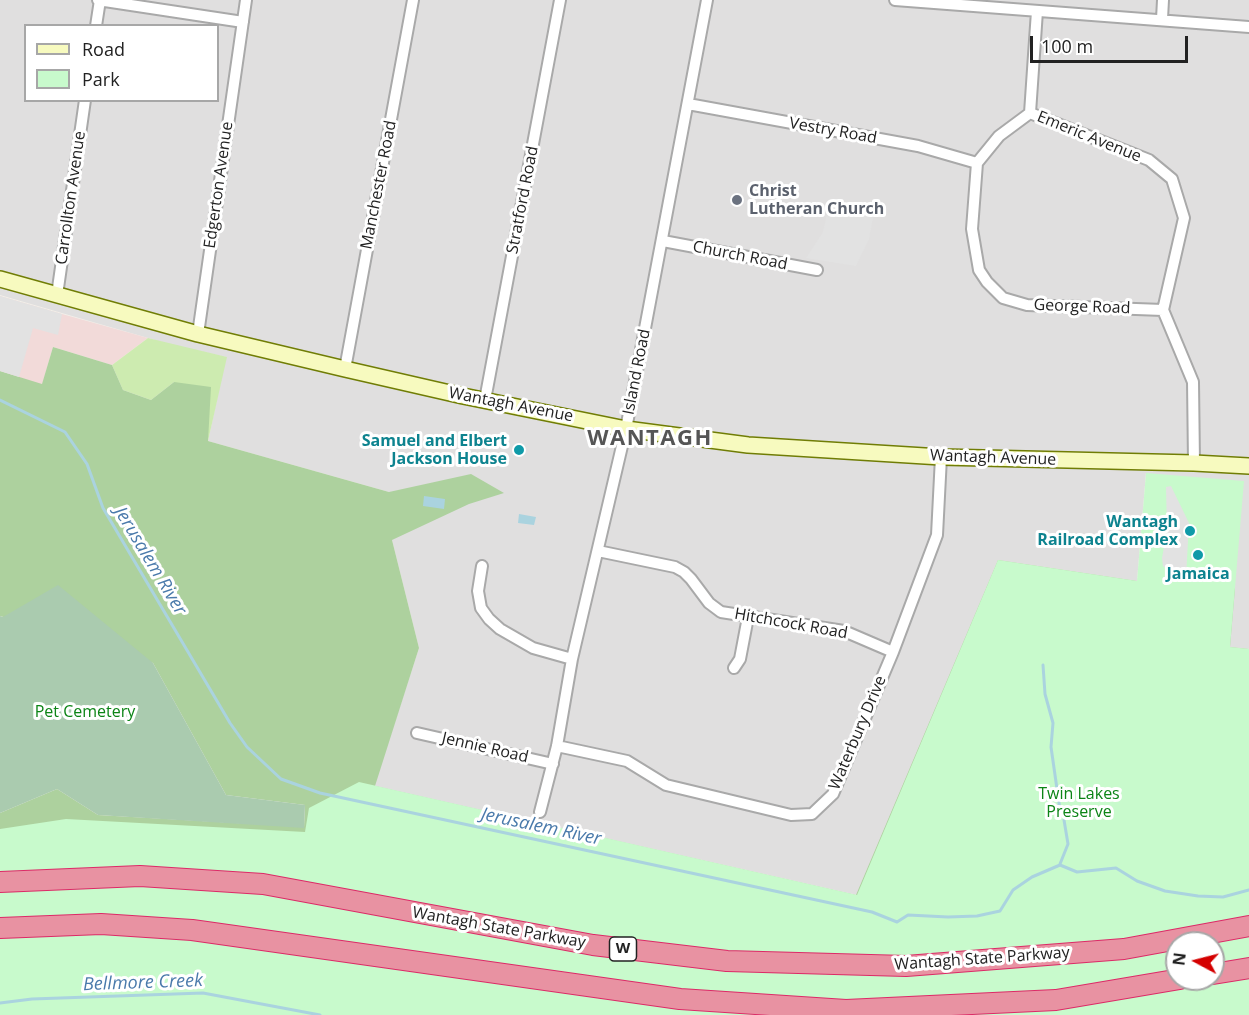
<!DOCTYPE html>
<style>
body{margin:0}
#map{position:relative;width:1249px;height:1015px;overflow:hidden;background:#f2efe9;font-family:"Open Sans",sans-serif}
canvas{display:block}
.legend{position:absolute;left:24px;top:24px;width:195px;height:78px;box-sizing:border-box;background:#fff;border:2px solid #a7a7a7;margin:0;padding:8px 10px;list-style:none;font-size:18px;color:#222}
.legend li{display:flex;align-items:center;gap:12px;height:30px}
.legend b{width:30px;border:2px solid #a7a7a7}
.north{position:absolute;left:1165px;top:931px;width:60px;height:60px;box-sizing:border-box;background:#fff;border:2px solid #a7a7a7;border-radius:50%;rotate:277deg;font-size:16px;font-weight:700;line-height:24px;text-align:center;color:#222}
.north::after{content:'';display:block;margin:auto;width:21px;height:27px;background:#d40000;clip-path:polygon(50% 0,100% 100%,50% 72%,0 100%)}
.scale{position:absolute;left:1030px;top:36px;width:158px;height:27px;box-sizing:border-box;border:3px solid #222;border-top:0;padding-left:8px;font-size:18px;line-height:21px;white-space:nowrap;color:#222;-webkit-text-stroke:4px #fff;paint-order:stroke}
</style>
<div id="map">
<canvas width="1249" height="1015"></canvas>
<ul class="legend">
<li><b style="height:8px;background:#f7fabf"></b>Road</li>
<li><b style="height:16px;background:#c8facc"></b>Park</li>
</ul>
<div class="north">N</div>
<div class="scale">100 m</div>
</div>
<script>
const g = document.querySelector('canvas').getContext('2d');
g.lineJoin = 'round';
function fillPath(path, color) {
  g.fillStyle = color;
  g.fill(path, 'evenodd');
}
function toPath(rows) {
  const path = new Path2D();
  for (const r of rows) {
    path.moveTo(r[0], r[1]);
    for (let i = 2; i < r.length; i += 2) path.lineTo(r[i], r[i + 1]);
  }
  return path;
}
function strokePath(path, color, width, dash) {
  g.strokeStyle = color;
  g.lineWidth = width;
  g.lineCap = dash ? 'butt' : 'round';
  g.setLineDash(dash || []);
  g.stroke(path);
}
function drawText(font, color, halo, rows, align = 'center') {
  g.font = font + ' "Open Sans",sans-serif';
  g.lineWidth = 6;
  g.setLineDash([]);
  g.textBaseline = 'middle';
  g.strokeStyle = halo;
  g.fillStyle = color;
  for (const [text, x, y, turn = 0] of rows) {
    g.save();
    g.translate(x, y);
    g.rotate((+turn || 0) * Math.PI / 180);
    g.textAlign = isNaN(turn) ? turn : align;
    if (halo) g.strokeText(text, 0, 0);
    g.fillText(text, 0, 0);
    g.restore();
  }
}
fillPath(toPath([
 [0,0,1249,0,1249,649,1230,647,1146,473,1137,581,998,560,857,895,374,786,419,648,392,540,389,492,208,441,226,357,172,345,0,295],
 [26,26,218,26,218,100,26,100]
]), '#e0dfdf');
fillPath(toPath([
 [0,296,62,314,148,338,112,365,53,347,42,385,0,371]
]), '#f2dad9');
fillPath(toPath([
 [148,338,227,357,208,441,174,382,151,400,123,390,112,365]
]), '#cdebb0');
fillPath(toPath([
 [53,347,112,365,123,390,151,400,174,382,211,387,208,441,389,492,471,474,504,493,469,504,392,540,419,648,375,786,856,895,998,560,1137,581,1235,588,1230,647,1249,649,1098,928,0,867,0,813,57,789,98,815,304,827,305,805,226,795,153,663,0,616,0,371,42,384]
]), '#add19e');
fillPath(toPath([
 [58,585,153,663,226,795,305,805,304,828,98,815,57,789,0,813,0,616,3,617]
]), '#aacbaf');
fillPath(toPath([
 [1146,473,1244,481,1230,647,1249,649,1249,1015,0,1015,0,829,66,819,305,832,309,808,359,782,857,895,998,560,1137,581],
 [1177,943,1213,943,1213,979,1177,979]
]), '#c8facc');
fillPath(toPath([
 [829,204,874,212,869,239,856,266,806,258,823,232],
 [0,296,62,314,58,335,33,328,19,377,0,371],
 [1171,486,1189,523,1186,577,1175,576,1163,566,1162,558,1167,531,1166,487]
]), '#e2e2e2');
fillPath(toPath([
 [424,496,445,499,444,509,423,506],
 [519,514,536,517,534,525,518,523]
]), '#aad3df');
strokePath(toPath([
 [0,400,65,432,87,464,103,508,230,723,247,747,281,779,320,793,872,912,897,922,908,915,948,917,977,916,1000,911,1013,890,1032,877,1060,865,1077,872,1116,868,1137,881,1165,891,1198,896,1223,897,1249,890],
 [1043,665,1045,694,1053,723,1051,747,1060,810],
 [1060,864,1068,844,1064,820],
 [0,1003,32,999,203,993,320,1015]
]), '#aad3df', 3);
const street = toPath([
 [98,0,243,22],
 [895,0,1249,27],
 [1162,19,1163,0],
 [96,26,100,0],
 [688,104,918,146,977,163],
 [1030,113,1149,160,1172,179,1184,218,1163,310,1193,382,1194,463],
 [1030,113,999,136,977,163,972,229,979,270,987,282,1003,298,1027,305,1163,310],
 [1030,113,1037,11],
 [663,241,817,270],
 [57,295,85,100],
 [198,334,246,0],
 [345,369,413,0],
 [485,400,560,0],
 [598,551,675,567,684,572,691,579,709,603,721,612,844,631,893,652],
 [482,566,478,591,481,608,489,619,500,629,533,648,572,659],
 [734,668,740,659,748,617],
 [417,733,553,764],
 [557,746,627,761,666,785,791,815,812,814,833,794,893,652,937,535,941,457],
 [540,812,557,746,572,659,626,429,707,0]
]);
const secondary = toPath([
 [0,279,198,334,345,369,463,396,626,429,748,445,941,457,1194,463,1249,466]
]);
const highway = toPath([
 [0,882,140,876,263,884,593,945,727,961,906,966,1124,949,1249,926],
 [0,928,101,924,192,930,680,999,846,1010,1056,1000,1180,979],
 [1213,974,1249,968]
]);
strokePath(street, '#a9a9a9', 14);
strokePath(secondary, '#707d05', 18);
strokePath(highway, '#dc2a67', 22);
strokePath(street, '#fff', 10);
strokePath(secondary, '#f7fabf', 15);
strokePath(highway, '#e892a2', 20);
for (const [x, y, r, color] of [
 [737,200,6,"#6b7280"],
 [519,450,6,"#0f9aa8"],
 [1190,531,6,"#0f9aa8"],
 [1198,555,6,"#0f9aa8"]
]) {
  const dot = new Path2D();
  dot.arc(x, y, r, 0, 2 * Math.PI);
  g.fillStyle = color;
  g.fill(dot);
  strokePath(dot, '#fff', 2);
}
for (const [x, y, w] of [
 [623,949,27]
]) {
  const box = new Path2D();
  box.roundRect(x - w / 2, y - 12, w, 24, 4.5);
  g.fillStyle = '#fff';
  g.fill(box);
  strokePath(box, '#222', 1.5);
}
drawText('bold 15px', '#222', null, [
 ["W",623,949]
]);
drawText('16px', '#222', '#fff', [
 ["Vestry Road",833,131,10],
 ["Emeric Avenue",1089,137,22],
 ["Edgerton Avenue",219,185,-82],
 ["Manchester Road",379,185,-79],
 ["Carrollton Avenue",71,198,-82],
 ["Stratford Road",523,200,-79],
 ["Church Road",740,256,11],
 ["George Road",1082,307,2],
 ["Island Road",637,372,-79],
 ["Wantagh Avenue",511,405,11],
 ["Wantagh Avenue",993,458,2],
 ["Hitchcock Road",791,624,10],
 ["Waterbury Drive",858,733,-67],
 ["Jennie Road",485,748,13],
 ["Wantagh State Parkway",499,928,10],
 ["Wantagh State Parkway",982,959,-4]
]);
drawText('bold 16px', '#5b616d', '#fff', [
 ["Christ",749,191],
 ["Lutheran Church",749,209]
], 'left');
drawText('bold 16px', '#0d838f', '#fff', [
 ["Samuel and Elbert",507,441],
 ["Jackson House",507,459],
 ["Wantagh",1178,522],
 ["Railroad Complex",1178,540],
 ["Jamaica",1198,574,"center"]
], 'right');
drawText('16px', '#0c8416', '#fff', [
 ["Pet Cemetery",85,712],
 ["Twin Lakes",1079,794],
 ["Preserve",1079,812]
]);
drawText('italic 18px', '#4a7aab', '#fff', [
 ["Jerusalem River",150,561,59],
 ["Jerusalem River",541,827,12],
 ["Bellmore Creek",143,983,-2]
]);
g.letterSpacing = '1.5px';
drawText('bold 22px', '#555', '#fff', [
 ["WANTAGH",650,439]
]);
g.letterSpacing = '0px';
</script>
